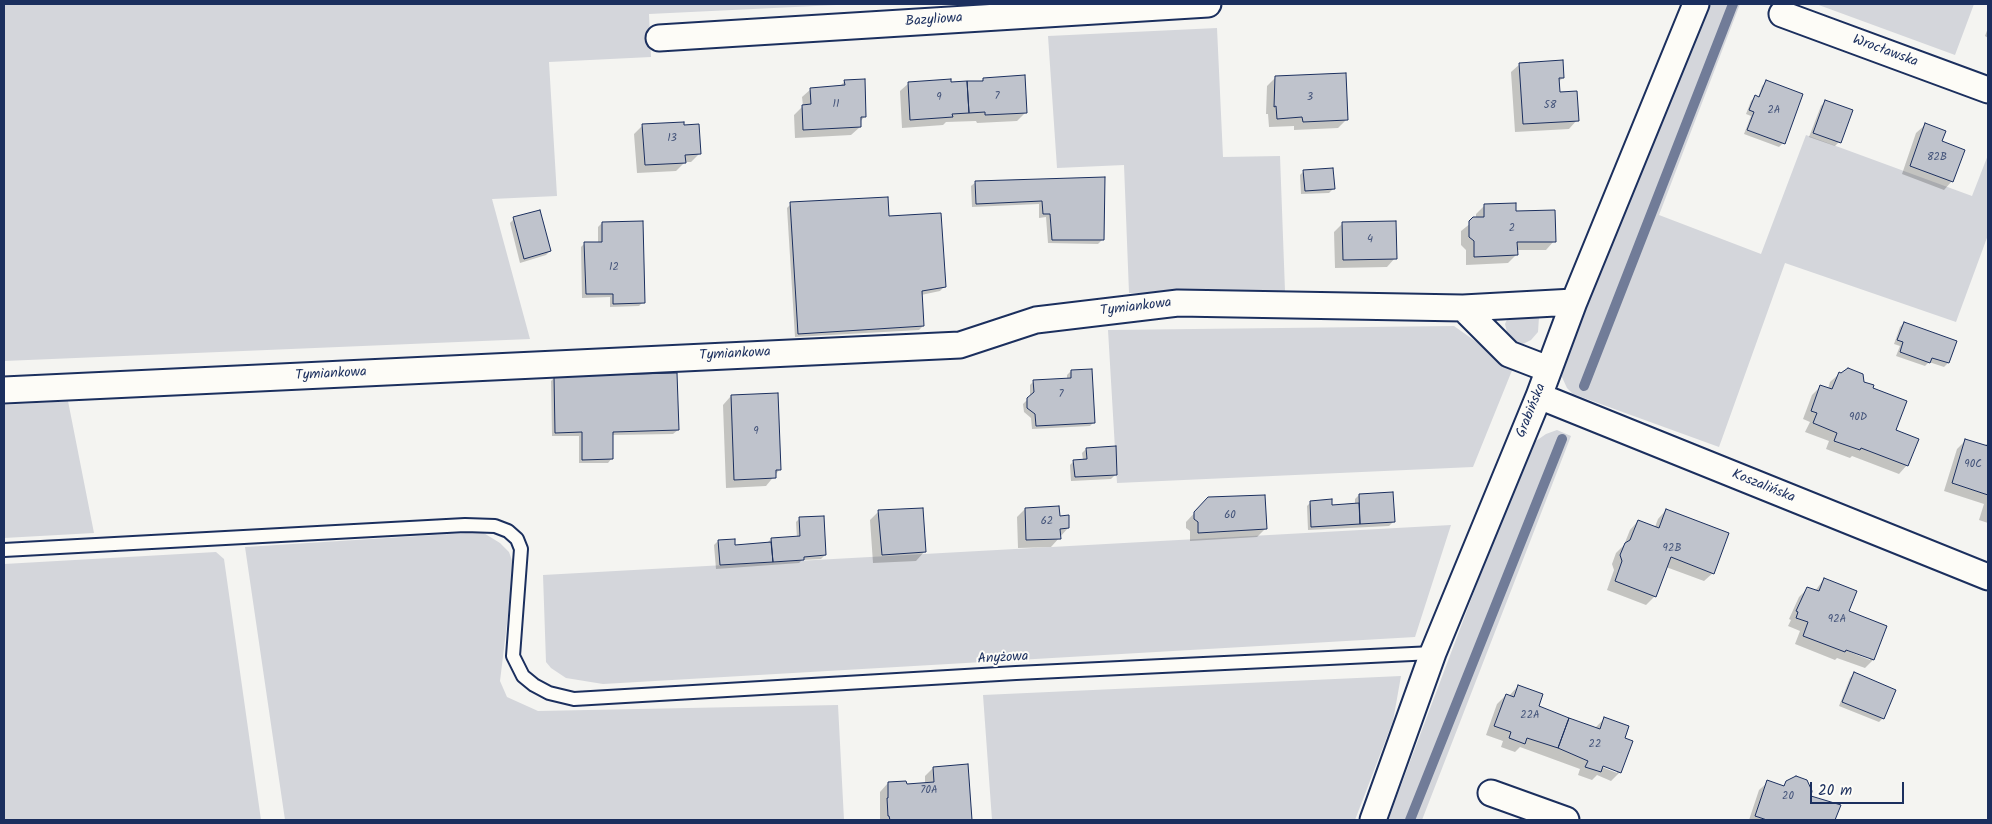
<!DOCTYPE html>
<meta charset="utf-8">
<style>
body{margin:0}
#map{position:relative;width:1992px;height:824px;overflow:hidden;background:#f4f4f1;font-family:Kalam,sans-serif}
canvas{display:block}
.frame{position:absolute;inset:0;border:5px solid #1b2f5e;pointer-events:none}
.scale{position:absolute;left:1810px;top:782px;width:94px;height:22px;box-sizing:border-box;border:2px solid #1b2f5e;border-top:0;padding-left:6px;font-size:15px;line-height:18px;white-space:nowrap;color:#1b2f5e;-webkit-text-stroke:4px #fdfcf7;paint-order:stroke}
</style>
<div id="map">
<canvas width="1992" height="824"></canvas>
<div class="frame"></div>
<div class="scale">20 m</div>
</div>
<script>
const g = document.querySelector('canvas').getContext('2d');
g.lineJoin = 'round';
function fillPath(path, color) {
  g.fillStyle = color;
  g.fill(path, 'evenodd');
}
function toPath(rows) {
  const path = new Path2D();
  for (const r of rows) {
    path.moveTo(r[0], r[1]);
    for (let i = 2; i < r.length; i += 2) path.lineTo(r[i], r[i + 1]);
  }
  return path;
}
function strokePath(path, color, width, dash) {
  g.strokeStyle = color;
  g.lineWidth = width;
  g.lineCap = dash ? 'butt' : 'round';
  g.setLineDash(dash || []);
  g.stroke(path);
}
function drawText(font, color, halo, rows, align = 'center') {
  g.font = font + ' Kalam,sans-serif';
  g.lineWidth = 4;
  g.setLineDash([]);
  g.textBaseline = 'middle';
  g.strokeStyle = halo;
  g.fillStyle = color;
  for (const [text, x, y, turn = 0] of rows) {
    g.save();
    g.translate(x, y);
    g.rotate((+turn || 0) * Math.PI / 180);
    g.textAlign = isNaN(turn) ? turn : align;
    if (halo) g.strokeText(text, 0, 0);
    g.fillText(text, 0, 0);
    g.restore();
  }
}
fillPath(toPath([
 [4,4,857,4,649,14,651,57,549,62,557,196,492,199,530,339,4,361],
 [1709,4,1740,4,1659,215,1761,254,1806,135,1972,196,1988,155,1988,235,1956,322,1785,263,1719,447,1573,394,1567,388,1561,375,1562,368],
 [1816,4,1974,4,1955,55],
 [1217,28,1223,157,1280,156,1285,291,1129,293,1124,165,1057,168,1048,36],
 [1535,313,1539,317,1538,332,1531,340,1523,344,1516,342,1507,332,1505,324,1509,315],
 [1454,326,1513,368,1473,467,1117,483,1108,330],
 [68,401,94,533,4,538,4,405],
 [1557,430,1571,436,1422,820,1388,820,1486,560,1533,443,1546,434],
 [1451,525,1415,637,603,684,566,678,551,668,546,662,543,575],
 [482,532,500,543,509,552,514,566,500,681,507,697,538,711,838,705,844,820,285,820,245,547],
 [216,552,224,559,261,820,4,820,4,564],
 [1401,676,1393,721,1355,820,992,820,983,695]
]), '#d4d6db');
fillPath(toPath([
 [1988,28,1988,38,1985,36],
 [1520,64,1563,78,1558,82,1559,93,1577,120,1569,129,1515,132,1511,72],
 [1276,77,1347,119,1338,128,1294,130,1294,126,1269,127,1268,114,1266,114,1267,86],
 [984,79,1026,112,1017,121,977,123,976,121,946,122,943,125,902,128,900,91,909,83,980,82],
 [845,81,865,116,860,122,860,127,851,135,795,138,794,115,803,106,802,97,811,89,839,87],
 [1766,82,1783,143,1779,147,1744,134,1751,116,1746,114,1751,101,1755,97,1758,98,1762,86],
 [1825,102,1839,142,1835,146,1809,137,1821,106],
 [643,125,700,153,691,162,685,162,676,171,637,173,634,134],
 [1925,125,1941,142,1952,181,1944,190,1902,174,1916,133],
 [1304,171,1333,189,1329,193,1301,194,1300,175],
 [1104,178,1102,240,1098,244,1048,243,1046,217,1039,218,1039,204,972,207,971,186,976,182],
 [791,204,888,217,944,287,940,291,921,295,923,326,919,330,795,337,787,208],
 [1485,205,1515,213,1554,241,1546,250,1516,250,1516,255,1508,263,1466,265,1466,250,1461,245,1461,231,1476,219,1476,214],
 [514,219,550,251,546,255,520,263,510,223],
 [602,223,643,302,639,306,610,307,610,297,582,298,581,247,585,243,598,243,598,227],
 [1343,223,1395,258,1387,267,1335,268,1334,232],
 [1904,323,1955,341,1948,363,1944,367,1929,362,1925,366,1896,356,1900,346,1894,344,1900,327],
 [1071,371,1094,422,1090,426,1032,429,1031,418,1024,412,1023,404,1030,397,1030,385,1034,381,1067,380,1067,375],
 [1839,374,1862,383,1894,431,1907,465,1899,474,1852,456,1850,458,1826,449,1829,441,1805,432,1810,422,1803,419,1812,395,1821,386,1828,389,1830,382],
 [555,377,678,430,673,434,612,435,612,458,608,463,579,463,579,436,552,436,551,381],
 [731,396,780,469,766,486,726,488,723,405],
 [1966,440,1984,446,1988,443,1988,523,1979,520,1984,504,1944,491,1957,449],
 [1086,449,1115,475,1111,479,1071,481,1070,465,1074,461,1083,460,1082,453],
 [1359,495,1394,521,1389,526,1308,530,1307,506,1311,502,1331,506,1355,505,1355,499],
 [1199,508,1266,528,1257,537,1190,541,1190,531,1186,528,1186,522],
 [1025,509,1058,517,1068,528,1051,547,1018,548,1017,517],
 [1666,510,1713,573,1704,581,1666,567,1655,596,1646,605,1607,590,1614,570,1612,564,1616,553,1624,545,1630,530,1638,521,1655,527,1658,519],
 [879,511,924,552,916,561,873,563,870,520],
 [800,518,825,555,821,559,802,560,799,563,716,569,714,545,718,541,734,546,767,543,771,539,797,538,796,522],
 [1824,579,1848,612,1886,626,1873,660,1865,668,1837,658,1835,660,1795,644,1800,631,1788,626,1791,620,1789,619,1799,597,1808,588,1815,591],
 [1841,646,1870,658,1870,660,1840,648],
 [1854,674,1883,718,1879,722,1839,706,1850,678],
 [1518,686,1537,707,1595,728,1605,718,1624,738,1620,772,1611,781,1597,775,1592,780,1578,775,1580,769,1520,747,1515,752,1501,747,1503,741,1486,735,1497,704,1506,695,1509,696],
 [1598,763,1617,770,1617,773,1597,765],
 [967,765,970,820,880,820,880,792,888,783,906,785,925,784,925,776,933,768],
 [1768,782,1782,787,1787,782,1809,797,1839,807,1834,820,1749,820,1759,790]
]), '#0003');
strokePath(toPath([
 [1584,386,1733,4],
 [1410,820,1562,439]
]), '#717c98', 10);
const building = toPath([
 [1563,60,1564,78,1559,78,1560,92,1577,91,1579,121,1523,124,1519,63,1563,60],
 [1346,73,1348,120,1303,122,1302,117,1277,119,1276,106,1274,107,1275,76,1346,73],
 [1025,75,1027,113,985,115,985,112,969,113,967,81,983,81,983,78,1025,75],
 [865,79,866,117,861,117,861,127,803,130,802,105,811,104,810,88,845,85,844,80,865,79],
 [951,79,951,82,967,81,969,113,952,114,953,117,910,120,908,82,951,79],
 [1766,80,1803,94,1785,144,1747,130,1754,112,1749,110,1755,95,1759,97,1766,80],
 [1825,100,1853,110,1841,143,1813,133,1825,100],
 [684,122,684,125,699,124,701,154,685,155,686,163,645,165,642,124,684,122],
 [1925,123,1946,131,1942,141,1965,150,1953,182,1910,166,1925,123],
 [1333,168,1335,189,1305,191,1303,170,1333,168],
 [1105,177,1104,240,1052,240,1050,214,1043,214,1042,201,976,204,975,181,1105,177],
 [888,197,889,216,941,213,946,287,922,291,924,326,798,334,790,202,888,197],
 [1516,203,1516,211,1555,210,1556,242,1517,242,1518,255,1474,257,1474,241,1469,237,1469,221,1473,217,1484,217,1484,204,1516,203],
 [540,210,551,251,524,259,513,217,540,210],
 [643,221,645,303,613,304,613,294,586,294,584,242,602,242,602,222,643,221],
 [1396,221,1397,259,1343,260,1342,222,1396,221],
 [1904,322,1957,341,1949,363,1932,358,1930,363,1900,352,1903,342,1897,340,1904,322],
 [1848,368,1863,374,1864,382,1874,385,1873,388,1907,401,1896,430,1919,439,1908,466,1861,448,1860,450,1834,441,1837,433,1813,423,1817,413,1811,411,1820,385,1832,389,1839,372,1841,373,1848,368],
 [1092,369,1095,423,1036,426,1035,414,1027,408,1027,398,1034,392,1033,380,1071,378,1071,370,1092,369],
 [677,373,679,430,613,432,613,459,582,460,582,432,555,433,554,376,677,373],
 [778,393,781,470,776,470,776,478,734,480,731,395,778,393],
 [1965,439,1988,446,1988,495,1952,483,1965,439],
 [1116,446,1117,475,1075,477,1073,460,1087,459,1086,448,1116,446],
 [1393,492,1395,522,1360,524,1359,494,1393,492],
 [1265,495,1267,529,1198,533,1198,522,1194,519,1194,512,1208,497,1265,495],
 [1332,499,1332,505,1359,503,1360,524,1311,527,1310,501,1332,499],
 [1059,506,1060,516,1069,515,1069,528,1060,529,1061,539,1026,540,1025,508,1059,506],
 [923,508,926,552,882,555,878,510,923,508],
 [1666,509,1729,533,1714,574,1671,557,1656,597,1615,581,1622,561,1620,555,1625,543,1630,540,1638,520,1659,528,1666,509],
 [824,516,826,555,804,557,804,560,773,562,771,538,800,536,799,517,824,516],
 [735,539,735,545,771,542,773,562,720,565,718,540,735,539],
 [1824,578,1857,591,1849,611,1887,626,1874,660,1846,650,1845,652,1803,636,1808,622,1796,618,1798,612,1796,611,1807,587,1819,591,1824,578],
 [1854,672,1896,690,1884,719,1842,702,1854,672],
 [1518,685,1543,694,1539,706,1569,718,1558,748,1527,738,1525,744,1509,738,1511,732,1494,726,1506,694,1514,697,1518,685],
 [1604,717,1629,726,1625,738,1633,741,1621,773,1603,766,1601,772,1585,767,1588,761,1558,748,1569,718,1600,729,1604,717],
 [968,764,972,820,890,820,889,816,888,816,887,798,888,798,888,782,906,781,907,784,934,782,933,767,968,764],
 [1796,776,1807,780,1812,791,1811,796,1841,805,1835,820,1767,820,1755,816,1767,780,1784,786,1786,781,1796,776]
]);
fillPath(building, '#bfc3cc');
strokePath(building, '#1b2f5e', 1);
const service = toPath([
 [4,550,465,525,495,526,508,531,517,539,521,549,513,656,523,676,534,685,549,693,574,699,1016,673,1433,653]
]);
const minor = toPath([
 [1782,14,1988,90],
 [659,38,1208,4],
 [1463,308,1509,354,1548,369],
 [4,390,960,345,1036,320,1178,303,1463,308,1574,302],
 [1539,396,1988,577],
 [1491,793,1566,820],
 [1373,820,1433,653,1539,396,1574,302,1696,4]
]);
strokePath(service, '#1b2f5e', 16);
strokePath(minor, '#1b2f5e', 29);
strokePath(service, '#fdfcf7', 12);
strokePath(minor, '#fdfcf7', 25);
drawText('11px', '#44547a', null, [
 ["7",997,97],
 ["9",939,98],
 ["3",1310,98],
 ["11",836,105],
 ["58",1550,106],
 ["2A",1774,111],
 ["13",672,139],
 ["82B",1937,158],
 ["2",1512,229],
 ["4",1370,240],
 ["12",614,268],
 ["7",1061,395],
 ["90D",1858,418],
 ["9",756,432],
 ["90C",1973,465],
 ["60",1230,516],
 ["62",1047,522],
 ["92B",1672,549],
 ["92A",1837,620],
 ["22A",1530,716],
 ["22",1595,745],
 ["70A",929,791],
 ["20",1788,797]
]);
drawText('14px', '#1b2f5e', '#fdfcf7', [
 ["Bazyliowa",934,21,-4],
 ["Wrocławska",1885,52,20],
 ["Tymiankowa",1136,308,-7],
 ["Tymiankowa",735,355,-3],
 ["Tymiankowa",331,375,-3],
 ["Grabińska",1532,411,-68],
 ["Koszalińska",1763,487,22],
 ["Anyżowa",1003,659,-3]
]);
</script>
